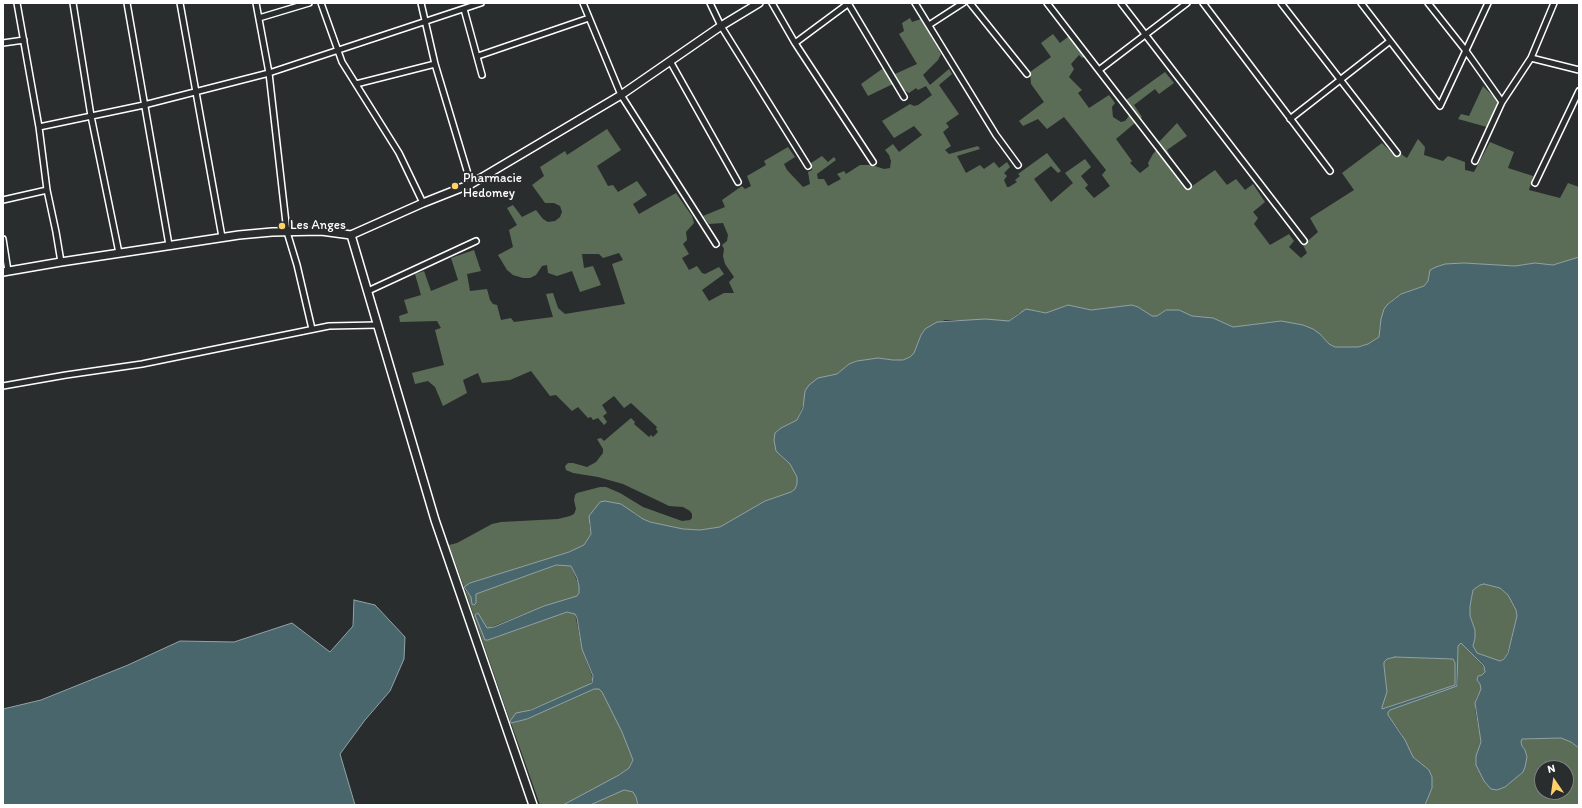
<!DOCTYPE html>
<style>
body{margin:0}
#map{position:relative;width:1582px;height:808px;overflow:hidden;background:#2a2d2e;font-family:Itim,sans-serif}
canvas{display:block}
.frame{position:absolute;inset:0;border:4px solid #fff;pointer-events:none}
.north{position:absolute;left:1534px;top:760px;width:40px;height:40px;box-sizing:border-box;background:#2a2d2e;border:1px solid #7f8182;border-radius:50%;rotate:347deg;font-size:11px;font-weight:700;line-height:16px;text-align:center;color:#fff}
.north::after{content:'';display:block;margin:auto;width:14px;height:18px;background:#ffd166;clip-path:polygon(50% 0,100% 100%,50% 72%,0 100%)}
</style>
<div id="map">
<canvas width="1582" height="808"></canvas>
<div class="frame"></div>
<div class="north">N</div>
</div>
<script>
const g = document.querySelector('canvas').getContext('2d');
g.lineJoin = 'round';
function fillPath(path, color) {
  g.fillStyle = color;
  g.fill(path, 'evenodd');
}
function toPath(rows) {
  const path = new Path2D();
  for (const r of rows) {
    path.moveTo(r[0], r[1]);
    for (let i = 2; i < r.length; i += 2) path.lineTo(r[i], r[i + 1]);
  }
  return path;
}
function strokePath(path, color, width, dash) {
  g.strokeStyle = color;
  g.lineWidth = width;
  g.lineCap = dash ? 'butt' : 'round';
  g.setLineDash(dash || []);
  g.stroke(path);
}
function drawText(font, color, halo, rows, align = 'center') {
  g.font = font + ' Itim,sans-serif';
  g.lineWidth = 4;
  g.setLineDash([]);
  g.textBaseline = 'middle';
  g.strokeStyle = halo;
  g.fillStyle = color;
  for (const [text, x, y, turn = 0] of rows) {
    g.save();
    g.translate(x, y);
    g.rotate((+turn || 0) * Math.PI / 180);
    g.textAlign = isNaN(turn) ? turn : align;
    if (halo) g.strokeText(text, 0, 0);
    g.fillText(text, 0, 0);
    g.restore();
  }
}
fillPath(toPath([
 [910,18,912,22,921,19,941,54,938,60,923,75,930,85,949,69,952,74,939,85,959,114,946,123,949,127,943,132,951,146,945,150,949,154,978,146,980,149,957,156,966,173,980,165,984,169,994,162,999,168,1007,162,1010,167,1004,173,1007,176,1004,180,1007,187,1009,187,1017,182,1015,180,1020,176,1018,174,1047,153,1061,171,1058,173,1051,166,1034,179,1051,202,1073,183,1065,173,1085,159,1091,167,1081,176,1088,185,1085,188,1094,198,1110,186,1102,175,1106,170,1064,117,1047,129,1038,119,1023,126,1019,121,1044,102,1031,84,1030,72,1051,57,1041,43,1053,34,1060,43,1073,33,1098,63,1094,66,1085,57,1082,58,1079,55,1071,64,1074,69,1069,77,1082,90,1078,93,1089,108,1109,95,1115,103,1112,107,1113,117,1121,122,1125,121,1133,111,1126,100,1165,72,1174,83,1159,94,1155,89,1134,105,1142,117,1116,139,1132,161,1130,163,1140,173,1149,166,1148,163,1153,154,1160,146,1158,143,1177,123,1187,136,1167,150,1185,186,1188,189,1215,170,1227,185,1236,179,1245,190,1253,184,1265,202,1253,212,1258,218,1254,224,1270,245,1289,234,1294,241,1289,247,1301,258,1307,253,1303,245,1318,232,1310,218,1354,190,1342,173,1382,143,1396,157,1401,154,1407,158,1418,139,1425,147,1424,155,1443,161,1448,156,1465,162,1465,170,1474,172,1490,142,1514,152,1508,168,1533,176,1529,190,1560,198,1568,183,1579,187,1579,257,1553,265,1535,263,1515,266,1464,263,1455,264,1429,275,1428,281,1424,286,1401,294,1395,298,1388,304,1380,326,1379,337,1368,344,1358,347,1335,347,1329,344,1320,334,1303,325,1281,321,1233,327,1213,318,1192,316,1179,310,1166,310,1157,316,1152,316,1138,307,1132,305,1091,310,1068,305,1046,313,1032,310,1019,313,1009,321,945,320,930,326,925,329,921,335,914,353,910,357,903,360,893,360,878,358,857,361,849,364,837,374,830,376,804,403,797,420,781,428,775,433,776,451,790,464,797,477,797,484,795,489,791,492,765,501,720,527,700,530,683,529,650,522,643,519,635,513,605,501,589,524,591,534,584,545,569,552,470,583,464,587,449,545,457,543,492,524,501,522,558,519,570,516,574,514,576,509,574,500,575,495,577,493,600,487,606,487,620,493,643,507,682,521,690,520,692,518,692,514,690,511,683,507,669,506,663,503,623,484,598,477,573,473,566,470,565,466,568,463,573,463,587,467,596,462,603,453,603,449,597,439,601,438,604,441,631,418,635,422,634,424,649,437,651,435,653,437,658,432,656,429,657,427,631,403,624,408,614,396,602,405,607,413,603,416,607,422,604,425,598,418,593,420,591,417,588,418,578,407,572,411,556,395,550,396,531,371,510,380,482,383,478,373,463,380,467,393,443,406,435,387,428,381,415,384,412,373,444,365,435,330,441,328,437,321,400,322,399,316,408,313,404,300,421,295,415,274,424,271,431,291,458,280,451,258,474,250,481,271,467,274,470,291,487,289,490,300,493,304,497,305,501,320,511,318,514,322,553,317,546,294,553,293,558,308,565,314,625,304,612,264,623,260,619,253,603,258,599,254,582,254,584,268,593,266,601,285,580,292,572,271,557,276,548,273,547,265,542,266,536,275,530,278,523,278,513,275,507,270,498,255,513,247,509,230,517,225,507,208,513,205,522,217,536,210,543,219,548,222,555,221,560,217,562,212,560,206,554,203,545,203,532,185,544,176,540,167,565,151,567,155,607,129,621,150,597,166,608,186,613,185,618,192,637,181,647,195,633,204,639,214,676,193,692,216,694,223,686,232,687,240,683,244,689,254,682,258,689,270,697,266,702,273,705,274,719,267,724,274,702,290,709,301,724,293,734,293,729,282,734,277,725,264,723,256,724,249,722,245,727,241,728,235,723,223,709,224,703,216,725,207,722,200,742,186,745,189,751,186,747,176,766,165,764,161,788,147,795,157,784,164,787,170,803,187,810,184,808,172,812,170,811,163,822,156,828,162,834,157,836,160,817,174,818,179,824,179,828,186,841,179,837,174,844,171,846,174,860,165,872,165,884,169,890,168,891,161,889,155,885,150,893,144,899,152,922,135,914,126,894,138,882,121,910,104,914,106,918,105,932,95,926,86,918,90,916,88,909,93,904,90,897,82,868,96,861,84,882,69,888,73,895,74,917,64,899,34,904,31,902,23],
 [1483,86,1498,101,1487,127,1458,119,1461,114,1469,116],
 [556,565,571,566,579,586,579,593,577,596,544,606,489,628,485,627,478,613,488,640,567,612,575,614,582,649,593,679,589,685,513,717,510,721,465,590,471,597,475,596,476,594],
 [1484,584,1500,588,1508,595,1516,610,1517,616,1509,648,1506,656,1502,660,1498,661,1477,653,1473,646,1475,638,1475,630,1470,616,1470,606,1473,590,1480,585],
 [1461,643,1484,667,1485,672,1482,675,1478,676,1477,680,1480,684,1481,689,1476,699,1475,709,1481,742,1476,760,1481,773,1497,790,1505,787,1523,772,1527,757,1525,750,1522,746,1521,742,1522,739,1561,738,1571,742,1579,748,1579,805,1425,805,1432,788,1432,777,1429,770,1413,757,1401,733,1388,715,1388,712,1389,710,1458,685,1458,646],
 [1542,768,1566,768,1566,792,1542,792],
 [1395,657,1453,659,1455,663,1455,685,1382,709,1381,707,1387,692,1384,666,1384,661,1387,659],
 [594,689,599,689,602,692,619,724,632,757,633,760,629,768,619,775,603,785,563,805,540,805,511,723,527,719],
 [623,790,633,792,636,797,638,805,590,805]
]), '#5c6d57');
const water = toPath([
 [1579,257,1579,748,1571,742,1561,738,1522,739,1521,742,1522,746,1525,750,1527,757,1525,767,1523,772,1505,787,1497,790,1491,789,1484,781,1476,765,1476,756,1481,742,1475,703,1481,689,1480,684,1477,680,1478,676,1482,675,1485,672,1484,666,1461,643,1458,646,1457,686,1390,710,1388,712,1388,715,1405,740,1413,757,1429,770,1432,777,1432,788,1425,805,638,805,636,797,633,792,624,790,590,805,563,805,619,775,629,768,633,760,622,732,602,692,599,689,594,689,527,719,511,723,510,721,516,713,531,710,592,683,593,676,582,649,577,618,575,614,567,612,488,640,485,640,475,615,478,613,487,628,494,627,544,606,577,596,579,593,579,586,577,578,571,566,556,565,476,594,476,603,474,605,472,604,471,597,464,587,470,583,569,552,584,545,591,534,589,516,600,502,605,501,621,504,643,519,650,522,683,529,700,530,720,527,765,501,791,492,795,489,797,484,797,477,790,464,776,451,774,440,775,433,781,428,797,420,803,408,805,391,809,385,818,378,837,374,849,364,857,361,878,358,893,360,903,360,910,357,914,353,921,335,925,329,937,322,985,319,1009,321,1026,309,1046,313,1068,305,1091,310,1132,305,1138,307,1152,316,1157,316,1166,310,1179,310,1192,316,1213,318,1233,327,1281,321,1303,325,1313,329,1320,334,1329,344,1335,347,1358,347,1368,344,1379,337,1381,319,1384,309,1388,304,1401,294,1424,286,1428,281,1430,270,1436,267,1445,264,1464,263,1515,266,1535,263,1553,265,1579,257],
 [1484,584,1500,588,1508,595,1516,610,1517,616,1508,653,1504,659,1500,661,1477,653,1473,646,1475,638,1475,630,1470,616,1470,606,1473,590,1480,585,1484,584],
 [1395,657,1453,659,1455,663,1455,685,1382,709,1382,707,1387,692,1384,666,1384,662,1387,659,1395,657],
 [354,600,375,605,405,637,404,659,390,691,365,720,340,754,355,805,3,805,3,709,41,700,128,665,180,641,234,642,292,623,330,652,353,626,354,600]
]);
fillPath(water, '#49666d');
strokePath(water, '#92a3a7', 1);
const street = toPath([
 [17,3,39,127,47,190,56,232,61,262],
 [73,3,91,116,119,253],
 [127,3,169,245],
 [180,3,222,237],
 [256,3,269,73,481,3],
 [321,3,342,62,399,153,423,203],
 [421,3,435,64,471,184],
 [583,3,621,95,716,244],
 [710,3,721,26,808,166],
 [772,3,795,43,873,162],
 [848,3,904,97],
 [915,3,996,135,1018,165],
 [970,3,1027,74],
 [1047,3,1188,186],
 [1121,3,1304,241],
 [1203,3,1330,171],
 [1281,3,1397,153],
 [1361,3,1440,106,1488,3],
 [1428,3,1466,51,1502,102],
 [464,9,482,75],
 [259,18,309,3],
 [929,25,963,3],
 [3,43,24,40],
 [795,43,849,3],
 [478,56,589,18],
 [1531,58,1579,70],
 [670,61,738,182],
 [1099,70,1187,3],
 [356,84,435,64],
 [1290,119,1390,41],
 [39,127,144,105,269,73,287,232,297,265,312,329],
 [1475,161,1502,102,1531,58,1554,3],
 [1535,183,1579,91],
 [3,200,47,190],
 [3,239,8,271],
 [368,291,476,241],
 [3,386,66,375,142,364,329,326,378,325]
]);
const secondary = toPath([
 [351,235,435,520,533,805],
 [3,272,61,262,239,235,272,232,321,231,351,235,423,203,471,184,621,95,721,26,759,3]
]);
strokePath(street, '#fff', 8);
strokePath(secondary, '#fff', 10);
strokePath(street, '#2a2d2e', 5);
strokePath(secondary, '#2a2d2e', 7);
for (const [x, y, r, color] of [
 [455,186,4,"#ffd166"],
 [282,226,4,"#ffd166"]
]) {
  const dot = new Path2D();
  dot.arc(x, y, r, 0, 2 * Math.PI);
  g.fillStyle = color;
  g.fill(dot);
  strokePath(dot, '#2a2d2e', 1.5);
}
drawText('13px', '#fff', '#2a2d2e', [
 ["Pharmacie",463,179],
 ["Hedomey",463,194],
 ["Les Anges",290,226]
], 'left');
</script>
